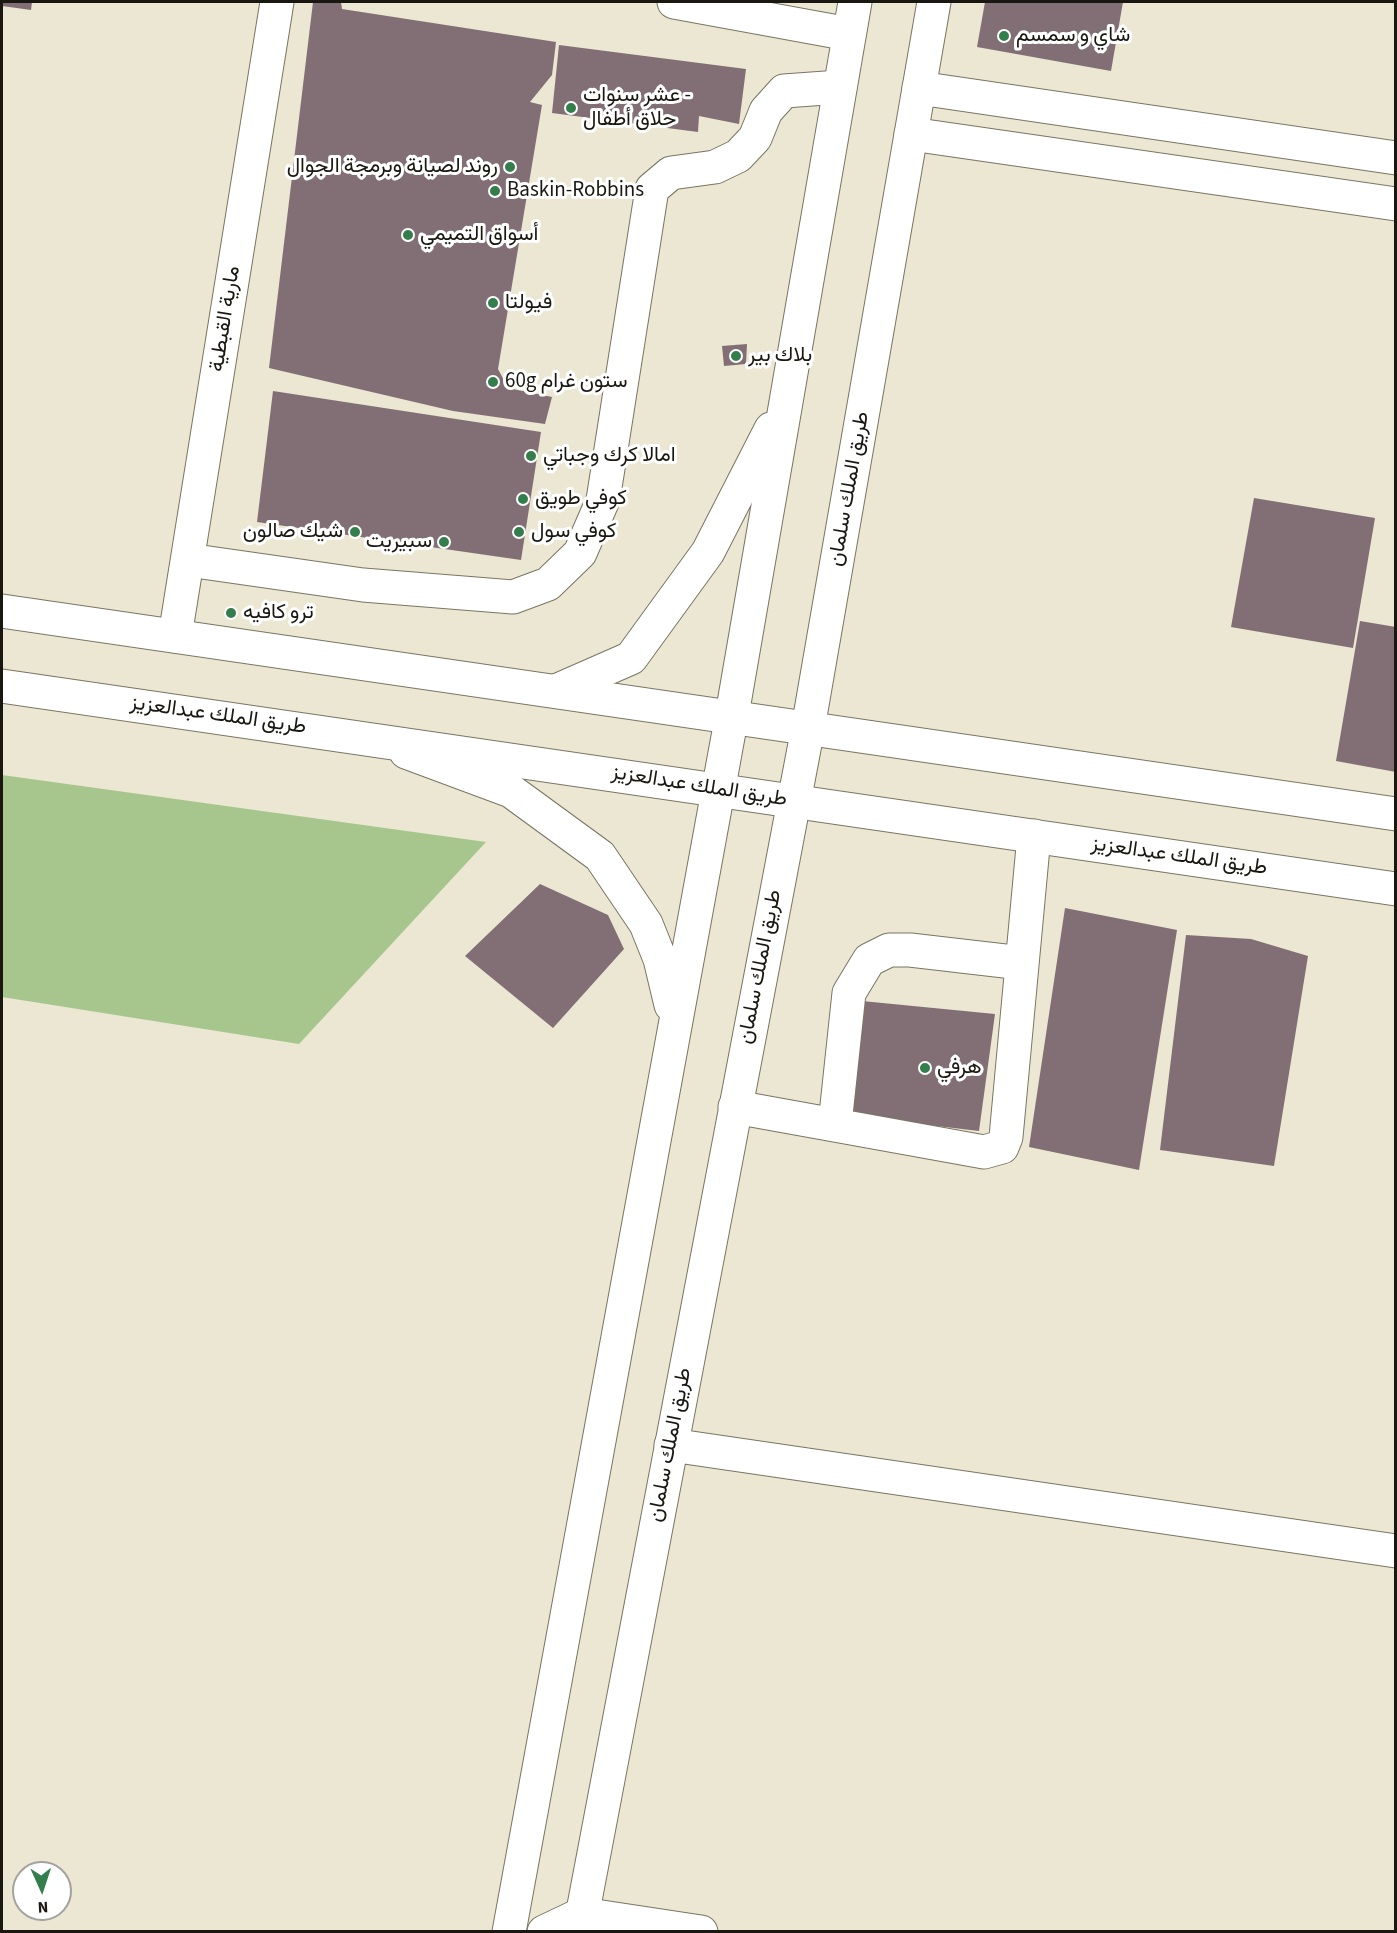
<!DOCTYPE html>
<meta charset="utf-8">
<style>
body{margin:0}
#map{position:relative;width:1397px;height:1933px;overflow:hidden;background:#ebe7d2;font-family:"Source Sans 3",sans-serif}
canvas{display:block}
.frame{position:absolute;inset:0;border:3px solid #191710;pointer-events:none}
.north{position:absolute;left:12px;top:1861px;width:60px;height:60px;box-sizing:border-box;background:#fff;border:2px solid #a3a29f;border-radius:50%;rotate:177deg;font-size:16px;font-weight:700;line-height:24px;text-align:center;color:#191710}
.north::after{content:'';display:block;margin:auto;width:21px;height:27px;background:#337e4c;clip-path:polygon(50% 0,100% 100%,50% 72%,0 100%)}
</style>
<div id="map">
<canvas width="1397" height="1933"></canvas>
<div class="frame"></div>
<div class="north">N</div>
</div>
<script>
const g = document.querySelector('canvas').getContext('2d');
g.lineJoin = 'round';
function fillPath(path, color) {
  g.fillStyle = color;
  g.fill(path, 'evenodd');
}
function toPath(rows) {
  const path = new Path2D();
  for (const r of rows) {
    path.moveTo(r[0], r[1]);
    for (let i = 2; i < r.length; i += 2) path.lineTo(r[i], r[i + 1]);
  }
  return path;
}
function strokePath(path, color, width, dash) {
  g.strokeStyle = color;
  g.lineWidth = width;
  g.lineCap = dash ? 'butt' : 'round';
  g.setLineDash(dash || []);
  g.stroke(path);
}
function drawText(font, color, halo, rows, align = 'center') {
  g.font = font + ' "Source Sans 3",Vazirmatn,sans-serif';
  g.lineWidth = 6;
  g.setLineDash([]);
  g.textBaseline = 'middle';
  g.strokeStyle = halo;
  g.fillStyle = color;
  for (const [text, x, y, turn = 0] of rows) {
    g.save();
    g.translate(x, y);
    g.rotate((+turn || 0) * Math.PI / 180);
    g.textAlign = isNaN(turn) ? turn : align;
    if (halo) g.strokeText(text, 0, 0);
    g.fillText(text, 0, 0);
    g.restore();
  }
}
fillPath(toPath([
 [2,775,486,842,299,1044,2,997]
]), '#a6c68e');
fillPath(toPath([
 [2,2,32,2,31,10,2,6],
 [313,2,341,2,342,9,556,42,552,75,530,102,542,105,498,369,508,388,552,397,545,424,453,411,269,368],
 [985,2,1123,2,1111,71,977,47],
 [559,45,746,69,739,124,699,116,698,132,552,113],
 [747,344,746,364,724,366,722,346],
 [273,391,541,432,521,560,257,522],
 [1254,498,1375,518,1353,648,1231,627],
 [1360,621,1396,627,1396,772,1336,761],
 [540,884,608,915,624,949,553,1028,465,956],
 [1065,908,1177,930,1139,1170,1029,1147],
 [1186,935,1251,939,1308,956,1274,1166,1160,1150],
 [862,1001,995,1014,979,1131,852,1116]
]), '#826f76');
const minor = toPath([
 [674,2,849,34],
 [919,88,1396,158],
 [911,134,1396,204],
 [188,560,363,585,513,597,548,584,580,553,603,500,652,189,671,173,715,167,738,156,755,138,766,111,784,91,840,87],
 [175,636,277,2],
 [735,1107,984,1152,1002,1147,1006,1137,1034,836],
 [835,1124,849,993,869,960,889,950,910,950,1022,963],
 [671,1445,1396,1551],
 [544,1932,582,1914,701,1932]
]);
const major = toPath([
 [558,690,631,658,708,552,771,429],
 [406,752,511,791,600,856,646,924,660,959,671,1005],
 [509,1932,732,715,855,2],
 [579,1932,808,728,934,2]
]);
const highway = toPath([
 [2,611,1396,814],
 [2,686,1396,889]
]);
strokePath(minor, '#797563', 35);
strokePath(major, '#797563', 35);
strokePath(highway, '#797563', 35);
strokePath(minor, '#fff', 33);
strokePath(major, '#fff', 33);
strokePath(highway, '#fff', 33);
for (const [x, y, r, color] of [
 [1004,36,6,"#337e4c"],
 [571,108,6,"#337e4c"],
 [510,167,6,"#337e4c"],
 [495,191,6,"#337e4c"],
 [408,235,6,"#337e4c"],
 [493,303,6,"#337e4c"],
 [736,356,6,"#337e4c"],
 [493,382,6,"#337e4c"],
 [531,456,6,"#337e4c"],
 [523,499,6,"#337e4c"],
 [355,532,6,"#337e4c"],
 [519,532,6,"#337e4c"],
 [444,542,6,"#337e4c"],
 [231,613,6,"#337e4c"],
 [925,1068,6,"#337e4c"]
]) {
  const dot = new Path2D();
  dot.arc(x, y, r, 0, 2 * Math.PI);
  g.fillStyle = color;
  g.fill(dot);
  strokePath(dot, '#fff', 2);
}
drawText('21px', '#191710', '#fff', [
 ["شاي و سمسم",1016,36],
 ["عشر سنوات -",583,96],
 ["حلاق أطفال",583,120],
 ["روند لصيانة وبرمجة الجوال",498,167,"right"],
 ["Baskin-Robbins",507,191],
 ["أسواق التميمي",420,235],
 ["فيولتا",505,303],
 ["بلاك بير",748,356],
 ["60g ستون غرام",505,382],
 ["امالا كرك وجباتي",543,456],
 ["كوفي طويق",535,499],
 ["شيك صالون",343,532,"right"],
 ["كوفي سول",531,532],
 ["سبيريت",432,542,"right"],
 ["ترو كافيه",243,613],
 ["هرفي",937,1068]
], 'left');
drawText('21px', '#191710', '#fff', [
 ["مارية القبطية",226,319,-81],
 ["طريق الملك سلمان",850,489,-80],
 ["طريق الملك عبدالعزيز",218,716,8],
 ["طريق الملك عبدالعزيز",699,787,9],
 ["طريق الملك عبدالعزيز",1179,857,8],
 ["طريق الملك سلمان",761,967,-79],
 ["طريق الملك سلمان",671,1445,-79]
]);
</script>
